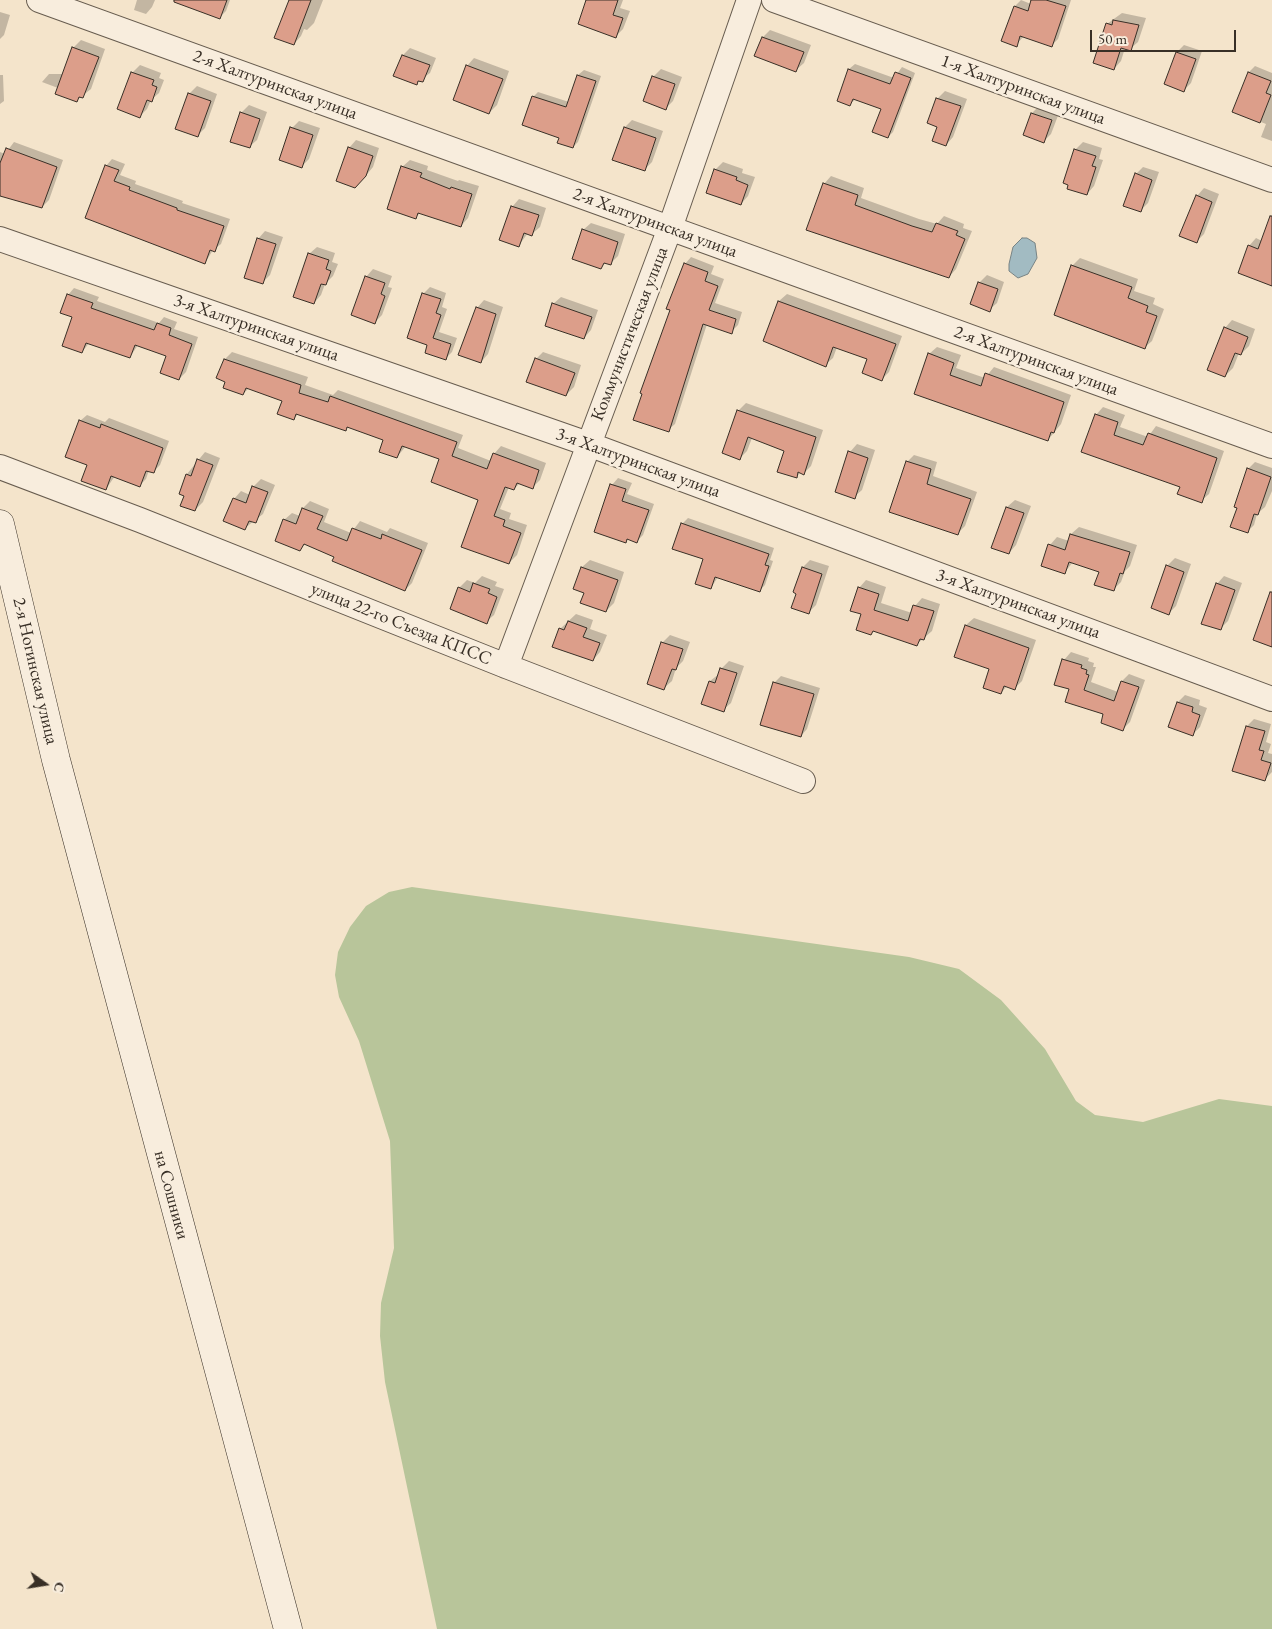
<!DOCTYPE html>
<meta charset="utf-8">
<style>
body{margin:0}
#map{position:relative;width:1272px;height:1629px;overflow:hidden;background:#f4e4cb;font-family:"EB Garamond",serif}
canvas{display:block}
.north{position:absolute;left:20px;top:1559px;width:50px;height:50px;-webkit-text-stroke:4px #f8eddd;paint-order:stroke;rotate:103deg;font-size:14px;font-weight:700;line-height:20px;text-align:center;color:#382f26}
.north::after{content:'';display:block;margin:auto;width:18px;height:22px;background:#382f26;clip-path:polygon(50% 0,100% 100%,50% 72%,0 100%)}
.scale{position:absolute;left:1090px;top:30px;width:146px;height:22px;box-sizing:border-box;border:2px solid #382f26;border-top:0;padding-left:6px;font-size:15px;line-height:18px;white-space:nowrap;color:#382f26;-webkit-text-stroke:4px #f8eddd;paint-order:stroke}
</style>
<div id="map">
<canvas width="1272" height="1629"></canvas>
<div class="north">С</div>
<div class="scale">50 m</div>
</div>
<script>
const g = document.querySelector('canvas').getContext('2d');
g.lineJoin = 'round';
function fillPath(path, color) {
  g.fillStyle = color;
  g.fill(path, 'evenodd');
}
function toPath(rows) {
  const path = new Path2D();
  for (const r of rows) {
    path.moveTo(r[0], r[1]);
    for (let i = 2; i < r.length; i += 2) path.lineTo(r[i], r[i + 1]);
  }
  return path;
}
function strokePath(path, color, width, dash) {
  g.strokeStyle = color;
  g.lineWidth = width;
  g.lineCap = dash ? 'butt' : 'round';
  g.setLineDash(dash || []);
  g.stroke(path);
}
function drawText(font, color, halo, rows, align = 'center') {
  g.font = font + ' "EB Garamond",serif';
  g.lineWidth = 5;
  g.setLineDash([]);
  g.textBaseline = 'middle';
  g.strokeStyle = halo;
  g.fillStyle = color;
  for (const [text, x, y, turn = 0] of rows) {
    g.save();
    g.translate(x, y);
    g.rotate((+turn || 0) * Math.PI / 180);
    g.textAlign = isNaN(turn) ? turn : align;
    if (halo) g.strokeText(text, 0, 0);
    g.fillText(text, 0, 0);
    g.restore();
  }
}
fillPath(toPath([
 [412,887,909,957,959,969,1001,1000,1045,1049,1076,1101,1095,1115,1143,1122,1219,1099,1272,1106,1272,1629,437,1629,385,1382,380,1336,381,1303,394,1248,390,1141,359,1041,339,997,335,975,338,952,350,927,366,906,389,892]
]), '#b8c59a');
const water = toPath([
 [1022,238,1027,238,1035,243,1037,258,1028,274,1018,278,1009,271,1009,264,1013,247,1022,238]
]);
fillPath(water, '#a2bbc2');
strokePath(water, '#788384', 1);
fillPath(toPath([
 [137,0,155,0,152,7,146,14,134,10],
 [198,0,230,0,226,11,220,17],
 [290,0,323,0,314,23,307,30,304,29,301,36,294,44],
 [588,0,623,0,620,8,630,11,623,29,616,36],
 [1021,0,1031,4,1033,0,1071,0,1058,39,1052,45,1024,36,1016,45,1015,6],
 [0,12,10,15,4,35,0,39],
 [1122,13,1146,18,1138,42,1130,49,1125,48,1121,61,1114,69,1107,24],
 [770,30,811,45,804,63,796,70,763,37],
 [81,40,105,49,91,89,77,100,58,88,42,82,49,74,64,74,73,48],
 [1184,45,1202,51,1191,83,1184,90,1166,84,1177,52],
 [410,48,436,58,430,73,416,83,395,75,403,55],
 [474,58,509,71,497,105,489,113,467,66],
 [855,64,894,78,902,67,915,73,893,132,888,137,882,108,856,99,850,104,838,100,849,69],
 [140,65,161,73,159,78,164,80,159,93,151,100,147,109,140,116,132,73],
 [1255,66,1272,73,1272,141,1261,137,1266,124,1233,111,1249,72],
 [661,69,682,77,673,101,666,108,653,77],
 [584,70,601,76,578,142,573,147,560,137,533,97,538,92,569,102,578,75],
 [0,75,3,75,4,101,0,104],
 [197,86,217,94,205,128,197,136,189,94],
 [945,91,967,99,953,137,946,145,939,127,928,123,938,98],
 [249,105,267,112,257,140,249,147,241,113],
 [1039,106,1059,113,1051,134,1043,142,1024,134,1032,113],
 [632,120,663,131,652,162,645,169,625,127],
 [299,121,320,128,309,159,302,166,292,128],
 [356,140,379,148,373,167,363,179,349,148],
 [14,142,63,160,49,200,42,207,0,195,0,152,5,154],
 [1083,142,1102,148,1099,159,1103,160,1094,186,1087,194,1075,150],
 [112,159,125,164,120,175,136,181,135,184,183,201,182,203,230,219,221,244,213,250,205,263,87,217,106,166],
 [410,160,428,166,427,170,458,181,459,180,479,186,468,218,461,226,421,212,416,217,402,167],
 [723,162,743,169,742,173,755,177,748,196,741,204,715,170],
 [1143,167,1159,172,1148,203,1140,211,1136,174],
 [831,176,864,188,861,198,919,219,937,224,944,216,964,224,963,228,972,231,956,269,949,277,824,184],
 [1204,188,1219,194,1204,234,1197,241,1197,196],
 [519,199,546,208,540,227,532,234,528,233,519,245,512,207],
 [1272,222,1272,281,1249,246,1256,238,1262,241],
 [591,223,625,234,618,256,610,264,606,262,601,268,583,230],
 [265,231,283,237,270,275,262,283,258,239],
 [317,247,335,253,332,262,338,264,333,276,325,284,321,295,314,303,309,254],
 [691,257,714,266,711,274,724,279,715,303,742,312,738,325,731,332,707,324,675,424,668,430,671,309,685,264],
 [1080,258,1138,279,1134,291,1155,298,1153,304,1164,309,1152,341,1144,348,1072,266],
 [373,269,392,276,388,287,392,288,382,315,375,322,366,277],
 [987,275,1004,282,997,303,989,310,979,283],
 [430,287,446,293,442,307,447,309,439,332,457,338,452,352,446,358,429,344,423,294],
 [74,288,99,297,97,301,159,323,164,317,177,322,174,329,198,337,186,372,179,379,167,355,138,345,130,357,90,342,82,352,68,295],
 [787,294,902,336,889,372,882,379,868,359,837,347,833,358,825,365,765,341,779,301],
 [561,297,598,310,591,330,584,338,553,304],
 [484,300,503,307,488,354,481,362,477,308],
 [1232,320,1255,329,1249,346,1241,354,1239,353,1233,368,1225,376,1225,328],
 [937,347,961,355,956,368,985,378,994,367,1071,395,1061,424,1048,440,915,393,929,354],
 [232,352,308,377,305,385,333,395,338,390,463,435,458,448,491,461,494,454,501,446,546,463,540,480,532,488,520,483,514,489,509,487,500,509,511,513,509,519,527,525,517,555,509,563,479,499,441,458,406,446,397,457,385,439,349,427,345,430,299,413,294,419,284,400,249,388,243,394,227,381,218,378,225,359],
 [543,352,581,365,574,387,566,395,536,359],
 [746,403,823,430,811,466,804,473,801,472,796,477,785,450,752,438,747,451,740,458,738,411],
 [1103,407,1125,415,1120,427,1148,437,1156,426,1224,451,1209,494,1201,501,1181,486,1083,451,1096,415],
 [87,415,105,422,109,418,169,441,160,465,153,472,149,470,146,479,139,486,115,476,106,489,88,464,80,421],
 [857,444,875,450,862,490,854,497,850,452],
 [205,452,220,458,203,502,195,510,185,495,187,474],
 [914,455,937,462,933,476,977,492,965,526,958,533,907,462],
 [1255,462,1272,468,1272,491,1265,507,1257,514,1254,525,1247,532,1238,507,1248,469],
 [618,478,632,483,627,494,654,504,643,535,637,541,629,539,626,541,612,485],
 [261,479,275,485,263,514,245,528,234,499,241,491,250,495,253,487],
 [1015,500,1031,506,1016,545,1009,553,993,547,1007,507],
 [310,501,329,509,324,522,351,533,360,521,387,532,390,528,428,543,412,583,405,590,306,543,300,550,284,520,292,513,300,516,303,508],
 [688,518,774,548,770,560,773,561,765,585,759,591,718,577,711,588,705,558,682,524],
 [1079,527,1137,545,1130,566,1125,571,1121,582,1113,590,1100,571,1073,562,1065,572,1050,545,1057,537,1069,541,1071,534],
 [1175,558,1191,564,1176,606,1169,613,1167,566],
 [590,560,624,572,614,603,606,611,586,592,574,588,582,567],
 [810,560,829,566,816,605,809,612,803,567],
 [482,576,497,582,495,586,504,589,494,615,486,622,459,588,467,580,475,583],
 [1224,576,1242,583,1228,621,1220,629,1217,584],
 [866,580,886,587,881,603,912,613,915,606,922,598,940,604,932,631,917,644,874,630,871,634,863,613,859,588],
 [576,614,593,620,590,629,607,635,600,652,593,660,560,629],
 [974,618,1036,640,1022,681,1014,689,1007,686,1001,693,990,668,956,657,966,625],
 [670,635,690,642,683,661,676,668,672,681,664,688,648,683,663,642],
 [1071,652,1089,658,1088,661,1094,663,1093,667,1096,667,1091,682,1118,692,1122,681,1129,674,1145,680,1130,722,1122,730,1070,689,1064,660],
 [729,661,744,666,731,703,723,710,703,703,710,681,719,674,722,668],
 [781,676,820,688,807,729,801,736,774,683],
 [1185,695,1200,700,1199,705,1207,708,1200,727,1193,734,1178,702],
 [1254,719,1271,724,1266,742,1271,744,1268,753,1272,754,1272,772,1265,779,1234,770,1247,726]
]), '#0003');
const building = toPath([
 [174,0,227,0,220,19,174,2,174,0],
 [289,0,311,0,294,45,274,38,289,0],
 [586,0,618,0,613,15,623,18,616,38,578,24,586,0],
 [1031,0,1046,0,1066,6,1052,47,1020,36,1017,47,1001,41,1014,6,1028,11,1031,0],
 [1113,20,1139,25,1131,51,1121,48,1114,70,1093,63,1106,23,1112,25,1113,20],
 [762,37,804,52,796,72,754,56,762,37],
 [72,47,99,57,83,98,79,97,77,102,55,94,72,47],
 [1176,52,1196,59,1184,92,1164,84,1176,52],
 [402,55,430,65,423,82,418,81,417,85,393,76,402,55],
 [466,65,503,79,489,114,453,100,466,65],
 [848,69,890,84,895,72,911,78,888,138,872,132,881,109,853,99,850,106,837,101,848,69],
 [131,72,154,80,152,85,157,87,152,102,147,100,140,118,117,109,131,72],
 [1248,72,1271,81,1266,93,1271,95,1260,123,1232,112,1248,72],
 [577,75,596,81,573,148,557,143,559,138,522,125,532,96,566,107,577,75],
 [652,76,675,84,666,110,643,101,652,76],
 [188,93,211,101,198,137,175,129,188,93],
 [936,98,961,106,946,146,932,141,937,127,927,123,936,98],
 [240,112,260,119,250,148,230,142,240,112],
 [1031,113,1052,120,1044,143,1023,135,1031,113],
 [290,127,313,135,302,168,279,160,290,127],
 [624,127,656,138,645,171,612,160,624,127],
 [348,147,373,156,366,176,355,188,336,181,348,147],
 [6,148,57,167,42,208,0,196,0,163,6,148],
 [1074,149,1096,156,1092,166,1096,167,1087,195,1067,189,1068,185,1063,183,1074,149],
 [105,165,119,170,114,181,130,187,129,190,177,208,177,210,224,226,215,252,210,250,205,264,85,218,105,165],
 [401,166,422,173,420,177,450,189,451,187,472,194,461,227,418,213,416,219,387,209,401,166],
 [714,169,737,177,736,180,748,185,741,205,706,193,714,169],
 [1135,173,1152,180,1141,212,1123,206,1135,173],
 [823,183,858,195,855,205,912,226,932,232,936,223,958,231,956,235,965,239,949,278,806,230,823,183],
 [1196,195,1212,202,1197,243,1179,236,1196,195],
 [511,206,539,215,532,236,524,233,519,247,499,240,511,206],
 [1270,216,1272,216,1272,286,1238,273,1248,245,1258,249,1270,216],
 [582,229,618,242,611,265,604,263,601,269,572,259,582,229],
 [257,238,276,244,263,284,244,278,257,238],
 [308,253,329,260,326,269,331,271,326,285,321,284,314,304,293,297,308,253],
 [684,263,708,272,705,281,718,286,709,310,736,319,732,334,703,324,669,432,633,420,642,394,640,393,670,310,666,309,684,263],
 [1071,265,1132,287,1128,298,1148,306,1146,312,1157,316,1145,349,1054,315,1071,265],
 [365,276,385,283,381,294,385,296,375,324,351,315,365,276],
 [978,282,998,289,990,312,970,304,978,282],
 [422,293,441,299,436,313,441,315,433,338,451,344,446,360,425,353,427,345,407,338,422,293],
 [67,294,93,303,91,308,154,330,157,323,171,328,169,335,192,344,179,380,160,373,166,356,135,345,130,358,86,343,82,353,62,346,72,317,60,313,67,294],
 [778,301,896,344,882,381,862,373,867,359,833,347,826,367,763,341,778,301],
 [552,303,592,317,584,339,545,326,552,303],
 [476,307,496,314,481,363,458,355,476,307],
 [1224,327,1248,337,1241,355,1235,353,1225,377,1207,370,1224,327],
 [928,353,954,363,950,375,981,386,985,373,1064,402,1054,433,1051,432,1048,441,914,394,928,353],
 [535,358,575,373,566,396,526,382,535,358],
 [224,359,301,385,299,393,328,402,330,396,457,442,452,456,487,469,493,453,539,470,533,489,517,483,514,490,505,487,494,516,505,520,503,526,521,533,509,564,461,547,478,500,431,482,439,459,402,446,397,458,379,452,383,440,347,427,346,431,296,414,294,420,277,414,282,401,246,388,243,395,223,388,225,382,216,378,224,359],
 [737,410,816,437,804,475,798,472,797,478,777,472,784,451,748,437,740,460,722,453,737,410],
 [1095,414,1118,422,1114,435,1143,445,1148,433,1217,458,1202,503,1177,494,1180,487,1081,452,1095,414],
 [79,420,100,428,101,424,163,448,154,473,146,471,140,487,111,476,106,490,81,481,87,465,65,457,79,420],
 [848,451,868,458,855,499,835,492,848,451],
 [197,459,213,465,195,511,180,506,184,496,179,494,186,474,191,476,197,459],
 [906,461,931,469,927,484,971,499,958,535,889,512,906,461],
 [1247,468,1271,477,1258,515,1254,514,1248,533,1230,527,1237,508,1234,507,1247,468],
 [610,484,626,489,622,501,649,510,637,543,627,539,626,543,594,532,610,484],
 [252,486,268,492,256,523,249,521,245,530,223,521,233,498,246,503,252,486],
 [1006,507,1024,513,1009,554,991,548,1006,507],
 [302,508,323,516,317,529,347,541,352,528,381,539,382,534,422,550,405,591,332,561,334,557,304,544,300,551,275,541,283,519,296,524,302,508],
 [681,523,769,554,765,565,769,566,760,592,715,577,711,589,695,584,703,559,672,549,681,523],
 [1070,534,1130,552,1123,574,1120,573,1114,591,1094,585,1099,572,1069,562,1065,574,1041,566,1048,544,1065,550,1070,534],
 [1166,565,1184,572,1169,615,1151,608,1166,565],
 [581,567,618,580,606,612,580,603,584,593,573,589,581,567],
 [802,567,822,574,809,614,791,608,796,594,793,592,802,567],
 [473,583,490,589,488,593,497,597,487,624,450,609,458,587,470,592,473,583],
 [1216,583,1235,590,1221,630,1201,624,1216,583],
 [858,587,879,594,874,610,908,621,913,605,934,611,924,640,920,639,917,646,873,631,871,635,856,630,861,614,850,611,858,587],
 [1270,592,1272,592,1272,647,1253,640,1270,592],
 [568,621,587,628,583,637,600,643,593,661,552,647,559,628,564,630,568,621],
 [965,625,1029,648,1015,690,1004,686,1001,694,983,688,989,669,954,657,965,625],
 [661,642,683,649,676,670,672,669,664,690,647,684,661,642],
 [1062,659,1082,665,1081,668,1087,670,1086,674,1089,675,1084,690,1114,701,1121,681,1139,687,1123,731,1101,723,1103,714,1065,702,1069,689,1054,685,1062,659],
 [720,668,737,673,724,712,701,704,709,681,715,683,720,668],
 [773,682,814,694,801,737,760,725,773,682],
 [1177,702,1193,707,1192,712,1200,715,1193,736,1168,727,1177,702],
 [1246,726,1265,731,1259,750,1264,751,1261,760,1271,763,1265,781,1232,771,1246,726]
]);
fillPath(building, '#dc9e8a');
strokePath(building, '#382f26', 1);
const street = toPath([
 [39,0,1272,446],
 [774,0,1272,180],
 [0,239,588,444,1272,699],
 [0,467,140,520,506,666,803,781],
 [506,666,670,228,749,0]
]);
const secondary = toPath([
 [0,524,56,760,288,1629]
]);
strokePath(street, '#675c4f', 26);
strokePath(secondary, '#382f26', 29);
strokePath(street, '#f8eddd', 24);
strokePath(secondary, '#f8eddd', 28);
drawText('18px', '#382f26', '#f8eddd', [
 ["2-я Халтуринская улица",275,85,20],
 ["1-я Халтуринская улица",1023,90,20],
 ["2-я Халтуринская улица",655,223,20],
 ["3-я Халтуринская улица",256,328,19],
 ["Коммунистическая улица",630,334,-69],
 ["2-я Халтуринская улица",1036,361,20],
 ["3-я Халтуринская улица",638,463,20],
 ["3-я Халтуринская улица",1018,604,20],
 ["улица 22-го Съезда КПСС",401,624,22],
 ["2-я Ногинская улица",35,671,77],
 ["на Сошники",171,1195,75]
]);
</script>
